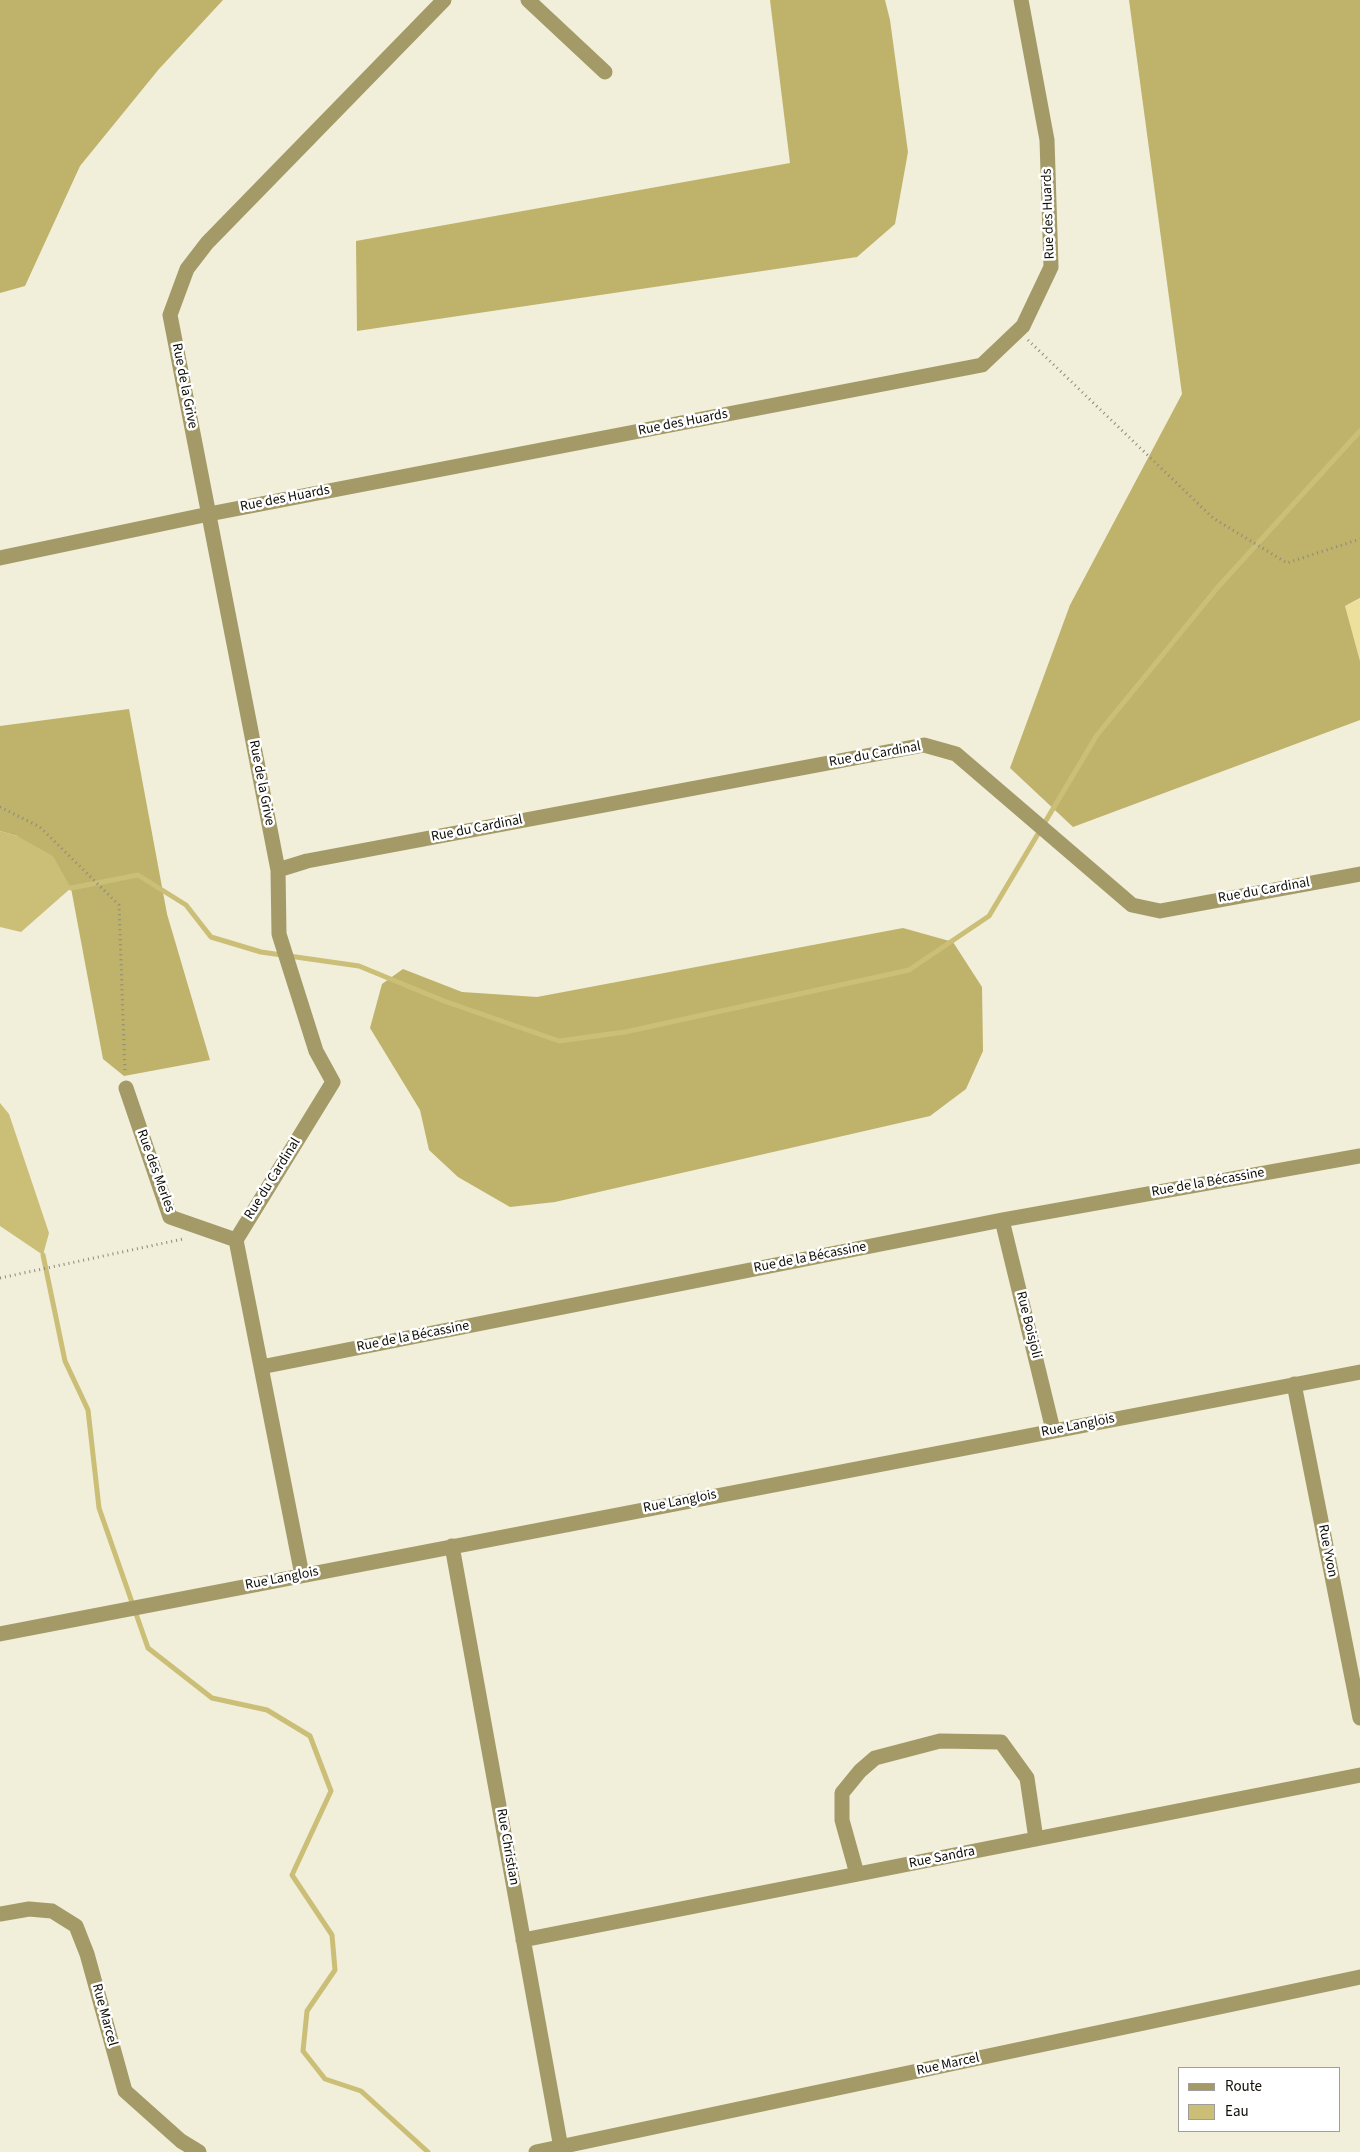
<!DOCTYPE html>
<meta charset="utf-8">
<style>
body{margin:0}
#map{position:relative;width:1360px;height:2152px;overflow:hidden;background:#f1eed9;font-family:"Source Sans 3",sans-serif}
canvas{display:block}
.legend{position:absolute;left:1178px;top:2067px;width:162px;height:65px;box-sizing:border-box;background:#fff;border:1px solid #9f9e9b;margin:0;padding:6px 9px;list-style:none;font-size:15px;color:#0e0d06}
.legend li{display:flex;align-items:center;gap:10px;height:25px}
.legend b{width:25px;border:1px solid #9f9e9b}
</style>
<div id="map">
<canvas width="1360" height="2152"></canvas>
<ul class="legend">
<li><b style="height:6px;background:#a39a68"></b>Route</li>
<li><b style="height:14px;background:#cbbe77"></b>Eau</li>
</ul>
</div>
<script>
const g = document.querySelector('canvas').getContext('2d');
g.lineJoin = 'round';
function fillPath(path, color) {
  g.fillStyle = color;
  g.fill(path, 'evenodd');
}
function toPath(rows) {
  const path = new Path2D();
  for (const r of rows) {
    path.moveTo(r[0], r[1]);
    for (let i = 2; i < r.length; i += 2) path.lineTo(r[i], r[i + 1]);
  }
  return path;
}
function strokePath(path, color, width, dash) {
  g.strokeStyle = color;
  g.lineWidth = width;
  g.lineCap = dash ? 'butt' : 'round';
  g.setLineDash(dash || []);
  g.stroke(path);
}
function drawText(font, color, halo, rows, align = 'center') {
  g.font = font + ' "Source Sans 3",sans-serif';
  g.lineWidth = 5;
  g.setLineDash([]);
  g.textBaseline = 'middle';
  g.strokeStyle = halo;
  g.fillStyle = color;
  for (const [text, x, y, turn = 0] of rows) {
    g.save();
    g.translate(x, y);
    g.rotate((+turn || 0) * Math.PI / 180);
    g.textAlign = isNaN(turn) ? turn : align;
    if (halo) g.strokeText(text, 0, 0);
    g.fillText(text, 0, 0);
    g.restore();
  }
}
fillPath(toPath([
 [1360,599,1360,661,1345,606]
]), '#ece09c');
fillPath(toPath([
 [0,0,223,0,159,69,80,166,25,286,0,293],
 [770,0,885,0,890,20,908,152,895,224,857,257,357,331,356,241,790,163],
 [1129,0,1360,0,1360,598,1345,606,1360,661,1360,720,1073,827,1010,768,1070,605,1182,394],
 [129,709,167,914,210,1060,124,1076,103,1059,71,888,17,836,0,831,0,726],
 [903,928,953,942,982,987,983,1051,966,1089,930,1116,555,1202,510,1207,458,1177,429,1150,420,1110,370,1028,382,984,403,969,462,992,537,997]
]), '#bfb26a');
fillPath(toPath([
 [0,831,17,836,53,856,71,888,21,932,0,927],
 [0,1103,9,1114,49,1233,43,1255,0,1226]
]), '#cbbe77');
strokePath(toPath([
 [71,888,138,875,186,905,211,937,261,952,359,966,444,1001,559,1041,625,1032,909,970,989,916,1097,735,1218,587,1360,431],
 [43,1255,65,1361,88,1410,99,1508,148,1648,212,1698,267,1710,310,1736,331,1791,292,1875,332,1935,335,1970,307,2011,303,2051,325,2079,361,2091,428,2152]
]), '#cbbe77', 5);
strokePath(toPath([
 [1028,340,1213,518,1287,563,1360,539],
 [0,807,40,827,119,905,125,1074],
 [0,1278,183,1239]
]), '#8c8a7b', 3, [1, 4]);
strokePath(toPath([
 [528,0,605,72],
 [0,558,209,514,982,365,1023,326,1051,267,1047,140,1021,0],
 [278,870,170,315,187,269,207,243,444,0],
 [126,1088,170,1217,236,1240],
 [1002,1220,1053,1430],
 [261,1367,1002,1220,1360,1156],
 [1294,1384,1360,1718],
 [452,1546,561,2148],
 [302,1575,236,1240,333,1082,316,1051,279,934,278,870,307,861,924,745,956,754,1132,905,1160,911,1360,874],
 [0,1634,1360,1372],
 [857,1874,842,1820,842,1793,860,1771,875,1758,940,1741,1001,1742,1027,1778,1036,1839],
 [0,1914,29,1909,52,1911,76,1926,87,1954,125,2091,181,2141,199,2152],
 [523,1940,1360,1775],
 [536,2152,1360,1977]
]), '#a39a68', 15);
drawText('14px', '#0e0d06', '#fff', [
 ["Rue des Huards",1049,214,-92],
 ["Rue de la Grive",184,386,79],
 ["Rue des Huards",683,423,-11],
 ["Rue des Huards",285,499,-11],
 ["Rue du Cardinal",875,755,-10],
 ["Rue de la Grive",261,783,79],
 ["Rue du Cardinal",477,829,-11],
 ["Rue du Cardinal",1264,891,-10],
 ["Rue des Merles",155,1171,70],
 ["Rue du Cardinal",273,1179,-58],
 ["Rue de la Bécassine",1208,1183,-10],
 ["Rue de la Bécassine",810,1258,-11],
 ["Rue Boisjoli",1028,1325,76],
 ["Rue de la Bécassine",413,1337,-11],
 ["Rue Langlois",1078,1426,-11],
 ["Rue Langlois",680,1502,-11],
 ["Rue Yvon",1327,1551,79],
 ["Rue Langlois",282,1579,-11],
 ["Rue Christian",507,1847,80],
 ["Rue Sandra",942,1858,-11],
 ["Rue Marcel",104,2015,75],
 ["Rue Marcel",948,2065,-12]
]);
</script>
